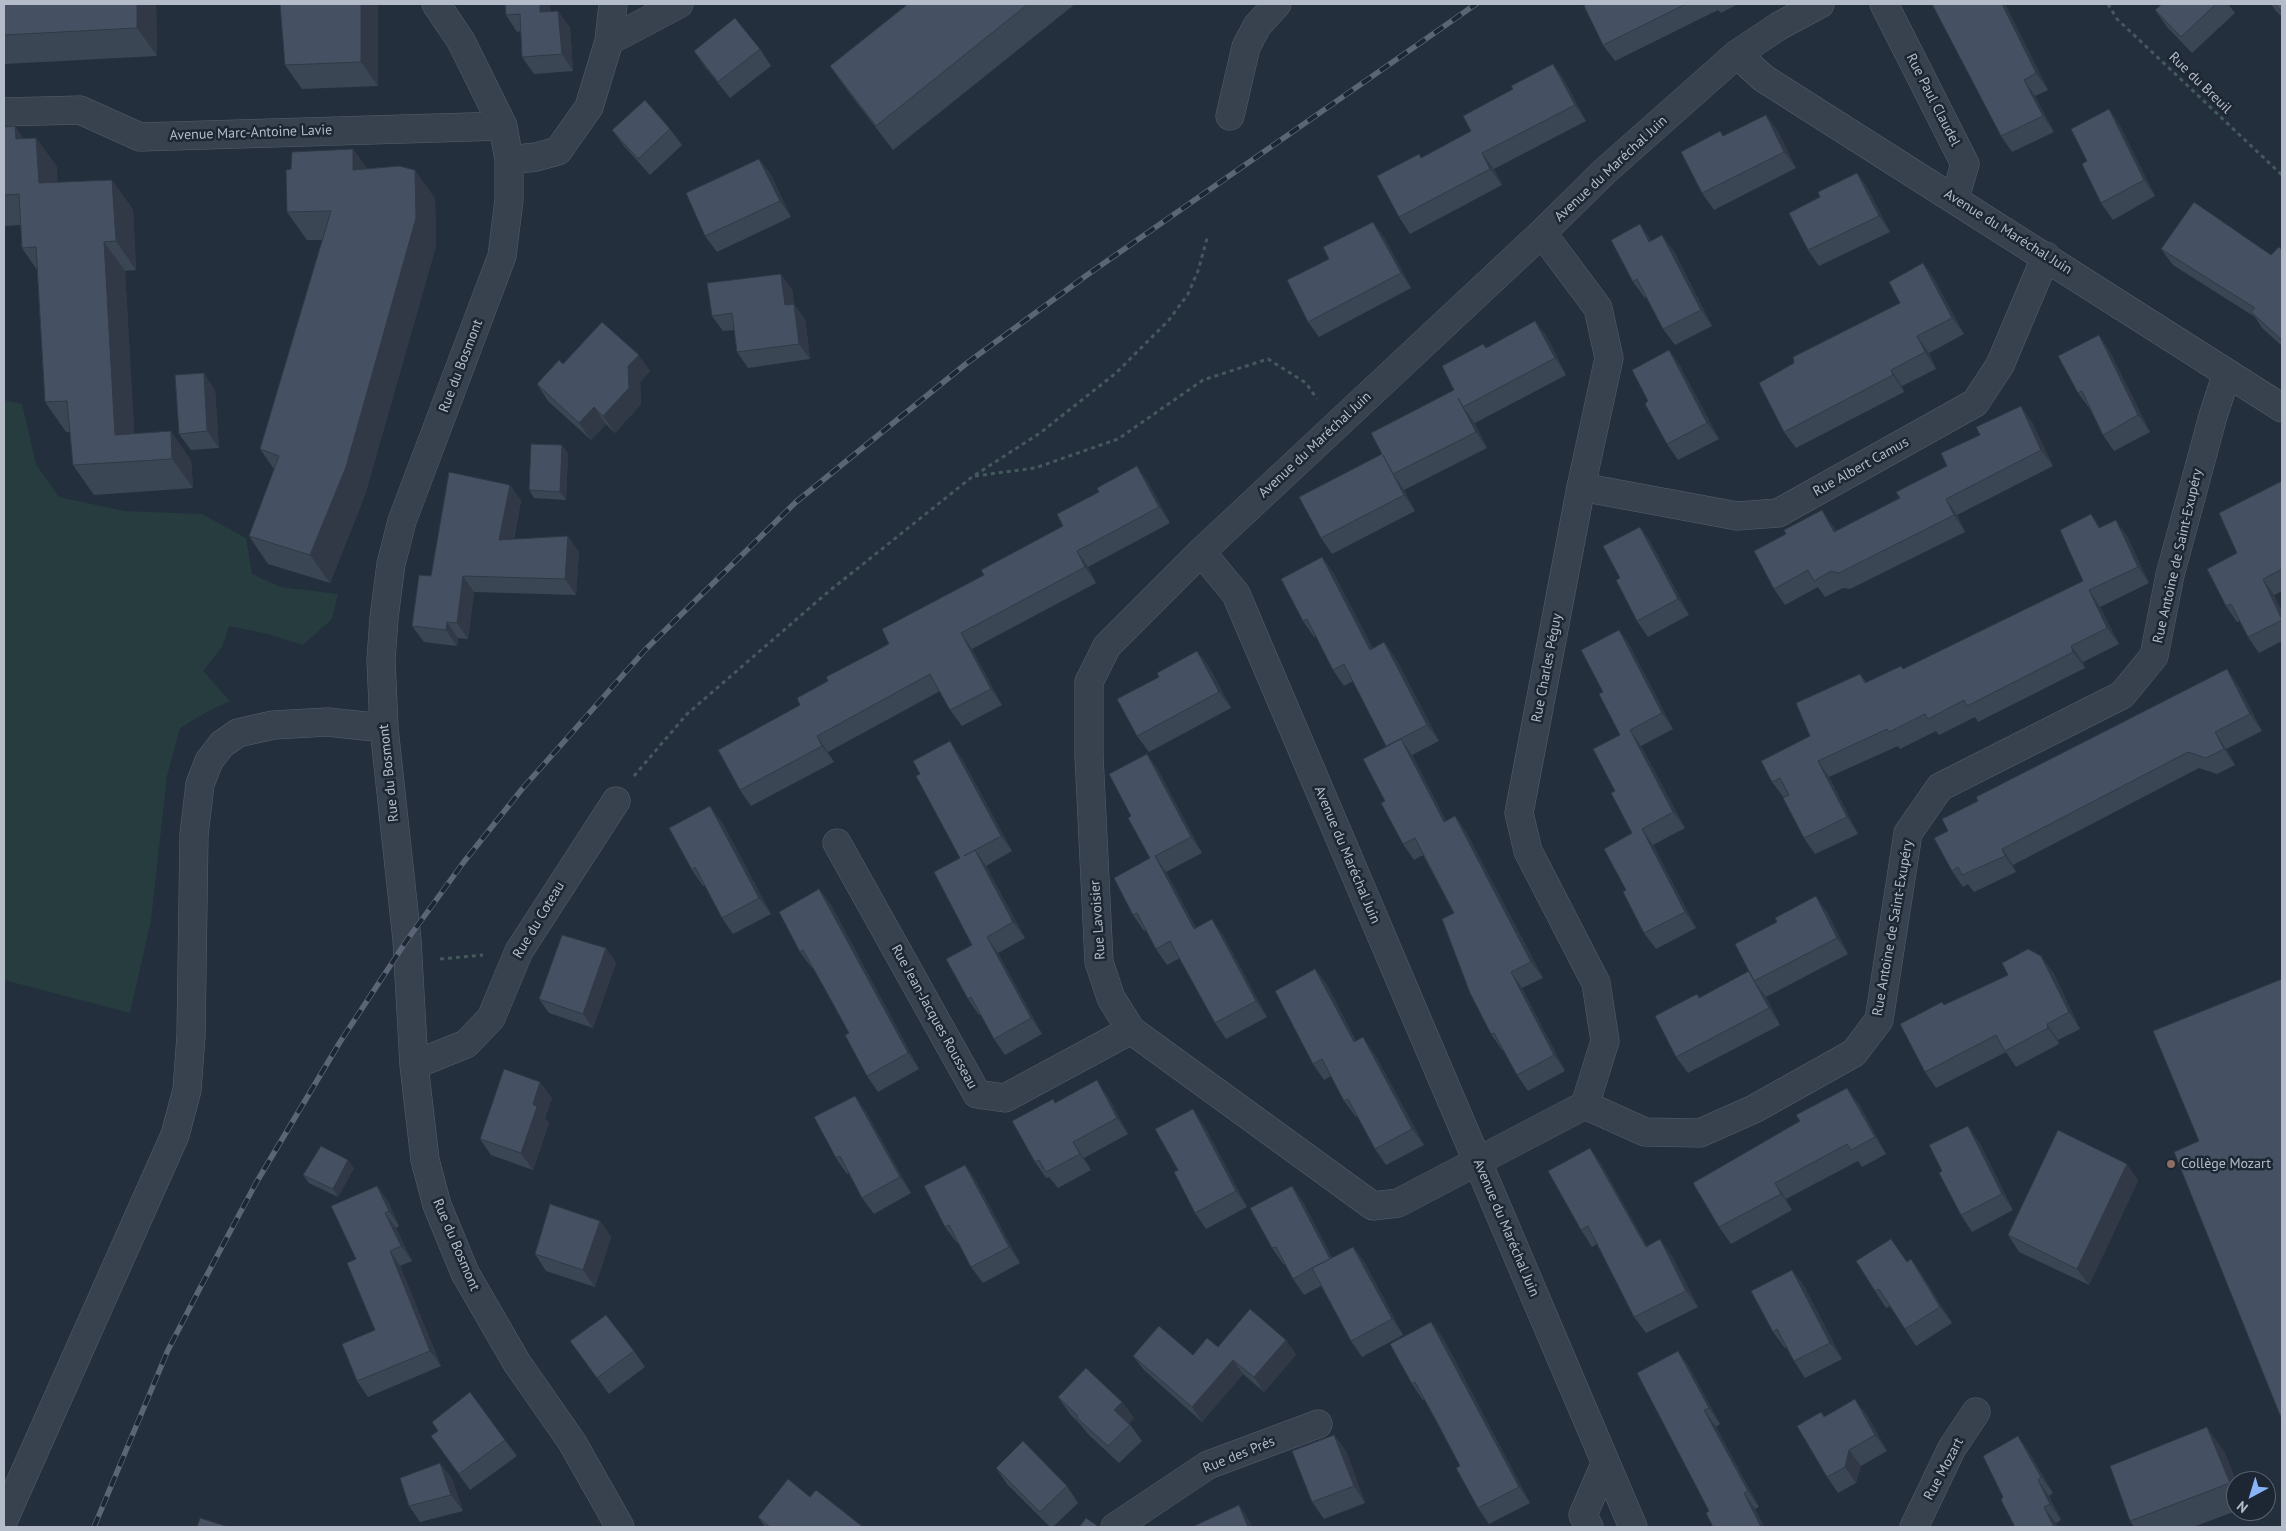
<!DOCTYPE html>
<meta charset="utf-8">
<style>
body{margin:0}
#map{position:relative;width:2286px;height:1531px;overflow:hidden;background:#242f3e;font-family:"PT Sans",sans-serif}
canvas{display:block}
.frame{position:absolute;inset:0;border:5px solid #b4bcc9;pointer-events:none}
.north{position:absolute;left:2226px;top:1471px;width:50px;height:50px;box-sizing:border-box;background:#1d2633;border:1px solid #59626f;border-radius:50%;rotate:219deg;font-size:14px;font-weight:700;line-height:20px;text-align:center;color:#b4bcc9}
.north::after{content:'';display:block;margin:auto;width:18px;height:22px;background:#8ab4f8;clip-path:polygon(50% 0,100% 100%,50% 72%,0 100%)}
</style>
<div id="map">
<canvas width="2286" height="1531"></canvas>
<div class="frame"></div>
<div class="north">N</div>
</div>
<script>
const g = document.querySelector('canvas').getContext('2d');
g.lineJoin = 'round';
function fillPath(path, color) {
  g.fillStyle = color;
  g.fill(path, 'evenodd');
}
function toPath(rows) {
  const path = new Path2D();
  for (const r of rows) {
    path.moveTo(r[0], r[1]);
    for (let i = 2; i < r.length; i += 2) path.lineTo(r[i], r[i + 1]);
  }
  return path;
}
function strokePath(path, color, width, dash) {
  g.strokeStyle = color;
  g.lineWidth = width;
  g.lineCap = dash ? 'butt' : 'round';
  g.setLineDash(dash || []);
  g.stroke(path);
}
function drawText(font, color, halo, rows, align = 'center') {
  g.font = font + ' "PT Sans",sans-serif';
  g.lineWidth = 5;
  g.setLineDash([]);
  g.textBaseline = 'middle';
  g.strokeStyle = halo;
  g.fillStyle = color;
  for (const [text, x, y, turn = 0] of rows) {
    g.save();
    g.translate(x, y);
    g.rotate((+turn || 0) * Math.PI / 180);
    g.textAlign = isNaN(turn) ? turn : align;
    if (halo) g.strokeText(text, 0, 0);
    g.fillText(text, 0, 0);
    g.restore();
  }
}
fillPath(toPath([
 [4,400,22,404,36,464,59,497,124,511,202,514,246,538,252,574,280,587,338,594,332,619,303,645,268,634,229,626,222,647,203,671,230,701,207,712,180,728,167,776,151,920,130,1013,4,980]
]), '#263c3f');
const minor = toPath([
 [436,4,461,41,503,126,509,160,509,200,502,256,402,521,391,564,384,618,381,660,384,728,407,940,414,1065,425,1160,437,1205,465,1273,517,1363,572,1442,620,1527],
 [1820,4,1779,26,1737,54,1605,171,1542,233,1201,552,1107,646,1089,682,1089,755,1099,962,1111,998,1131,1030,1373,1206,1398,1203,1585,1105,1645,1132,1700,1133,1754,1109,1854,1053,1879,1020,1908,833,1940,787,2122,695,2154,656,2170,575,2213,416,2227,373],
 [1884,4,1965,164,1955,198],
 [609,41,679,4],
 [1737,54,1763,78,2282,408],
 [4,112,80,110,140,137,503,126],
 [1230,116,1246,47,1257,26,1277,4],
 [509,160,536,157,558,151,589,107,609,41,613,4],
 [1542,233,1598,308,1609,358,1581,487,1519,813,1528,851,1596,983,1605,1041,1585,1105],
 [1581,487,1737,516,1778,513,1975,403,2000,365,2046,256],
 [1201,552,1236,594,1633,1527],
 [837,843,977,1094,1005,1098,1131,1030],
 [414,1065,466,1044,491,1018,519,951,616,801],
 [4,1519,175,1135,187,1090,191,1036,194,835,200,784,209,761,222,744,238,733,273,725,327,722,384,728],
 [1115,1527,1208,1465,1318,1424],
 [1589,1527,1583,1515,1605,1464],
 [1914,1527,1952,1448,1976,1412]
]);
strokePath(minor, '#565f6c', 29);
strokePath(toPath([
 [2108,4,2117,19,2282,175],
 [975,476,1035,468,1118,439,1203,380,1268,359,1306,383,1317,399],
 [634,776,687,714,828,592,972,477,1040,433,1116,373,1169,320,1188,294,1198,271,1208,235],
 [440,959,483,955]
]), '#44595c', 3, [4, 4]);
strokePath(minor, '#38414e', 28);
const rail = toPath([
 [94,1527,168,1350,200,1288,256,1183,340,1042,407,940,463,863,522,789,646,649,796,502,967,363,1087,275,1476,4]
]);
strokePath(rail, '#5a6575', 5.5);
strokePath(rail, '#1d2633', 4, [11]);
fillPath(toPath([
 [4,4,156,4,157,56,4,64],
 [280,4,378,4,378,86,302,89,285,65],
 [550,4,550,11,570,27,573,71,534,74,522,57,521,31,517,32,506,15],
 [908,4,1075,4,893,150,847,90,830,66],
 [1587,4,1738,4,1721,13,1718,10,1615,61,1603,45],
 [2005,4,2048,90,2035,96,2054,132,2012,152,2001,136],
 [2162,4,2228,4,2235,13,2192,53,2167,27,2155,10],
 [2271,4,2282,4,2282,17,2276,11],
 [760,49,771,66,730,98,705,67,694,51],
 [1553,64,1564,80,1586,121,1494,169,1502,185,1410,234,1399,217,1419,154,1421,158,1471,131,1513,89],
 [2109,109,2120,126,2155,196,2113,220,2101,203,2087,161],
 [1766,115,1778,132,1796,168,1714,210,1702,193,1724,136],
 [4,127,24,138,36,138,57,167,57,182,133,209,136,270,125,271,134,433,191,460,193,488,94,495,73,465,70,432,66,432,45,402,37,270,22,248,21,225,4,226],
 [670,129,682,145,650,175,624,146,612,130],
 [353,149,367,169,435,198,436,246,365,495,330,583,268,564,249,536,274,469,260,449,322,240,307,240,287,212,291,169],
 [759,159,771,175,791,217,717,252,705,236],
 [1857,173,1868,189,1890,232,1819,266,1808,250,1820,197],
 [1384,237,1411,288,1319,337,1308,322],
 [1651,241,1674,251,1712,326,1675,345,1663,329,1646,297,1645,298,1633,282],
 [2161,249,2271,255,2282,250,2282,346,2262,328,2255,317,2173,265],
 [1923,263,1934,279,1964,334,1929,353,1936,369,1902,386,1904,392,1796,448,1784,432,1900,303],
 [792,289,794,304,805,319,810,359,748,368,737,352,734,330,723,331,712,316],
 [1535,321,1547,337,1566,375,1475,423,1474,422,1487,448,1404,490,1415,511,1332,554,1321,538,1382,454,1454,390,1486,348],
 [2099,335,2110,352,2150,432,2114,451,2103,435,2090,409,2078,393],
 [1669,350,1680,366,1719,439,1678,460,1667,444,1648,401],
 [563,364,650,371,640,382,641,404,615,433,606,424,591,440,548,401,537,384],
 [215,390,219,448,191,450,179,434],
 [2032,422,2053,466,1957,515,1965,532,1850,589,1843,588,1825,597,1818,587,1785,605,1774,589,1833,526,1836,531,1900,498],
 [568,453,566,500,534,498,529,490],
 [2282,481,2282,591,2274,595,2282,612,2282,641,2259,653,2248,637,2240,621,2237,622,2226,606,2237,553],
 [1148,482,1170,523,1088,567,1096,583,972,649,1002,705,962,726,950,710,940,691,828,752,834,762,751,806,740,790,800,705,828,681],
 [510,485,521,501,514,539,579,552,576,595,474,592,468,639,458,638,457,646,424,642,412,626],
 [2091,514,2100,528,2127,536,2149,583,2100,607,2119,644,2083,662,2085,668,1978,722,1975,717,1939,735,1936,731,1900,749,1898,746,1829,777,1858,834,1815,854,1804,838,1784,798,1772,782,1860,674,1866,682,1903,669,2083,581],
 [1640,527,1651,543,1689,615,1648,637,1637,621,1620,578],
 [1322,557,1334,574,1373,649,1384,642,1396,659,1439,741,1412,755,1446,821,1455,816,1466,832,1543,978,1522,988,1565,1071,1528,1091,1517,1075,1503,1050,1502,1050,1491,1034,1454,913,1423,855,1414,860,1403,844,1385,801,1387,747,1353,681,1344,686,1333,670,1316,636,1314,637,1303,621],
 [1619,630,1630,646,1673,729,1641,746,1685,828,1653,845,1696,928,1656,949,1644,933,1626,890,1632,833,1615,791,1620,735],
 [1197,651,1209,667,1231,708,1149,752,1137,736,1159,677],
 [2238,685,2262,731,2226,749,2235,765,2217,774,2199,768,2013,865,2016,872,1974,892,1968,884,1963,887,1952,871,1948,831],
 [1147,754,1158,770,1202,853,1166,872,1196,928,1223,935,1267,1017,1226,1039,1215,1023,1180,958,1167,965,1156,949,1146,930,1144,931,1133,915,1150,858,1131,816],
 [961,757,1012,851,986,866,1025,938,998,953,1042,1034,1005,1055,994,1039,981,1014,979,1015,968,999,972,945],
 [722,822,771,914,733,934,722,918,705,885,703,886,692,870],
 [819,889,831,905,919,1069,878,1092,867,1076,849,1033,813,967,812,968,800,952],
 [1827,912,1848,954,1766,997,1780,1025,1688,1073,1676,1057,1697,994,1700,998,1749,971],
 [606,948,616,963,593,1028,549,1013,539,999],
 [1315,969,1327,985,1356,1041,1374,1053,1424,1145,1386,1165,1375,1149,1358,1116,1356,1117,1344,1101,1331,1076,1324,1080,1313,1064],
 [2053,972,2080,1029,2058,1040,2059,1044,2016,1067,2006,1052,1936,1088,1925,1072,1944,1005],
 [855,1096,866,1112,911,1193,874,1214,862,1198,849,1173,847,1174,836,1158],
 [1108,1097,1128,1134,1084,1158,1091,1170,1058,1188,1049,1177,1046,1178,1035,1162,1055,1103],
 [552,1098,545,1118,549,1123,533,1170,491,1155,480,1139],
 [1859,1104,1886,1154,1862,1167,1858,1161,1786,1199,1792,1210,1731,1244,1719,1227],
 [1204,1125,1247,1207,1206,1229,1195,1213],
 [1979,1142,2013,1210,1972,1232,1961,1215],
 [1590,1148,1601,1164,1647,1246,1672,1256,1698,1307,1646,1333,1634,1317,1597,1244,1592,1247,1581,1230],
 [2127,1164,2138,1181,2089,1285,2019,1252,2008,1235],
 [965,1165,976,1181,1020,1263,983,1283,971,1267,958,1242,957,1243,945,1227],
 [354,1168,338,1197,309,1183,303,1175],
 [377,1186,388,1201,399,1226,396,1228,412,1261,400,1266,441,1366,368,1397,357,1381,375,1330,356,1259],
 [1292,1186,1303,1202,1332,1258,1353,1247,1365,1263,1403,1335,1362,1357,1351,1341,1321,1286,1304,1295,1293,1279,1285,1264,1284,1265,1272,1248],
 [600,1221,611,1237,595,1287,546,1271,535,1254],
 [1911,1259,1922,1275,1952,1323,1916,1346,1890,1306,1886,1308,1875,1291,1907,1261],
 [1792,1270,1804,1286,1842,1359,1805,1378,1794,1361,1786,1347,1785,1348,1773,1332],
 [1431,1322,1443,1338,1530,1503,1489,1524,1478,1508,1460,1466,1424,1399,1423,1400,1412,1384],
 [1286,1340,1296,1355,1264,1392,1243,1374,1202,1422,1144,1370,1133,1356,1193,1355,1218,1347],
 [570,1341,634,1351,645,1367,609,1394],
 [1678,1351,1689,1367,1720,1424,1716,1427,1759,1507,1755,1509,1764,1527,1713,1527,1709,1511],
 [1058,1397,1122,1402,1134,1418,1129,1423,1142,1441,1119,1463,1088,1434,1080,1424,1070,1414],
 [1821,1412,1824,1416,1867,1415,1887,1451,1861,1466,1856,1483,1838,1493,1827,1477],
 [1334,1435,1346,1451,1365,1503,1324,1519,1312,1502],
 [431,1436,505,1440,517,1456,470,1490],
 [2224,1451,2236,1481,2236,1511,2193,1527,2134,1527,2130,1521],
 [2029,1452,2053,1493,2049,1496,2061,1520,2056,1523,2003,1497],
 [440,1463,452,1479,463,1511,420,1522,409,1506],
 [996,1468,1067,1486,1078,1503,1053,1527,1050,1527,1007,1484],
 [758,1517,863,1527,765,1527]
]), '#3b4654');
fillPath(toPath([
 [137,4,156,4,157,56,137,28],
 [361,4,378,4,378,86,361,62],
 [540,4,550,4,552,28,540,12],
 [2002,4,2005,4,2048,90,2036,73],
 [558,11,570,27,573,71,562,54],
 [1553,64,1564,80,1586,121,1575,105],
 [2024,80,2035,96,2054,132,2043,116],
 [2109,109,2120,126,2155,196,2144,180],
 [1766,115,1778,132,1796,168,1784,152],
 [15,126,36,156,16,139],
 [36,138,57,167,59,213,39,183],
 [353,149,372,177,353,170],
 [1482,153,1494,169,1502,185,1490,169],
 [759,159,771,175,791,217,780,201],
 [415,170,435,198,436,246,365,495,330,583,310,555],
 [1857,173,1868,189,1890,232,1879,216],
 [112,180,133,209,136,270,116,241],
 [1373,222,1384,237,1411,288,1401,273],
 [1640,224,1651,240,1661,258,1649,242],
 [1662,235,1674,251,1712,326,1701,310],
 [104,242,125,271,136,461,115,435],
 [1923,263,1934,279,1964,334,1952,318],
 [781,274,792,289,796,320,785,305],
 [794,304,805,319,810,359,799,344],
 [1535,321,1547,337,1566,375,1555,358],
 [2099,335,2110,352,2150,432,2138,415],
 [1917,336,1929,353,1936,369,1925,352],
 [1669,350,1680,366,1719,439,1707,423],
 [639,355,650,371,640,382,641,404,615,433,603,416,628,366],
 [1891,370,1902,386,1904,392,1893,375],
 [204,373,215,390,219,448,207,431],
 [2021,406,2032,422,2053,466,2041,450],
 [594,407,606,424,591,440,579,423],
 [1463,407,1474,422,1487,448,1476,432],
 [171,431,191,460,193,488,172,459],
 [562,445,568,453,566,500,560,492],
 [1137,466,1148,482,1170,523,1159,507],
 [1393,474,1404,490,1415,511,1404,495],
 [510,485,521,501,510,556,499,540],
 [1946,499,1957,515,1965,532,1954,515],
 [1822,510,1833,526,1845,548,1834,532],
 [2116,520,2127,536,2149,583,2138,567],
 [1640,527,1651,543,1689,615,1678,599],
 [568,536,579,552,576,595,565,579],
 [1077,551,1088,567,1096,583,1085,567],
 [1322,557,1334,574,1382,666,1370,650],
 [463,576,474,592,468,639,457,623],
 [2263,579,2274,595,2282,612,2282,618],
 [2089,590,2100,607,2119,644,2107,628],
 [447,622,458,638,457,646,446,630],
 [1619,630,1630,646,1673,729,1662,713],
 [961,633,972,649,1002,705,991,689],
 [1384,642,1396,659,1439,741,1427,725],
 [2071,646,2083,662,2085,668,2073,652],
 [1197,651,1209,667,1231,708,1219,692],
 [2227,669,2238,685,2262,731,2250,714],
 [1630,730,1641,746,1685,828,1673,812],
 [2215,732,2226,749,2235,765,2224,749],
 [817,736,828,752,834,762,822,746],
 [1401,739,1412,755,1455,838,1444,822],
 [950,741,961,757,1012,851,1001,836],
 [1147,754,1158,770,1202,853,1191,837],
 [1818,761,1829,777,1858,834,1847,817],
 [710,806,722,822,771,914,759,898],
 [1455,816,1466,832,1543,978,1531,962],
 [1642,829,1653,845,1696,928,1685,912],
 [2002,849,2013,865,2016,872,2005,856],
 [975,850,986,866,1025,938,1013,922],
 [1155,856,1166,872,1205,945,1194,929],
 [819,889,831,905,919,1069,908,1053],
 [1816,896,1827,912,1848,954,1837,938],
 [1212,919,1223,935,1267,1017,1256,1001],
 [987,937,998,953,1042,1034,1031,1018],
 [606,948,616,963,593,1028,583,1014],
 [2041,956,2053,972,2080,1029,2069,1012],
 [1315,969,1327,985,1365,1058,1354,1042],
 [1511,972,1522,988,1565,1071,1554,1055],
 [1754,981,1766,997,1780,1025,1769,1008],
 [2047,1024,2058,1040,2059,1044,2048,1028],
 [1363,1037,1374,1053,1424,1145,1412,1129],
 [1097,1080,1108,1097,1128,1134,1117,1118],
 [540,1082,552,1098,545,1118,549,1123,533,1170,521,1153,533,1104],
 [1847,1088,1859,1104,1886,1154,1875,1137],
 [855,1096,866,1112,911,1193,900,1177],
 [1193,1109,1204,1125,1247,1207,1236,1191],
 [1968,1126,1979,1142,2013,1210,2002,1194],
 [1073,1142,1084,1158,1091,1170,1080,1154],
 [1590,1148,1601,1164,1657,1263,1646,1247],
 [348,1160,354,1168,338,1197,333,1189],
 [2127,1164,2138,1181,2089,1285,2077,1269],
 [965,1165,976,1181,1020,1263,1009,1247],
 [1775,1183,1786,1199,1792,1210,1781,1194],
 [377,1186,388,1201,399,1226,389,1211],
 [1292,1186,1303,1202,1341,1275,1330,1259],
 [385,1213,396,1228,412,1261,401,1246],
 [600,1221,611,1237,595,1287,583,1270],
 [1660,1239,1672,1256,1698,1307,1686,1291],
 [1353,1247,1365,1263,1403,1335,1392,1319],
 [390,1251,400,1266,441,1366,430,1351],
 [1911,1259,1922,1275,1952,1323,1940,1307],
 [1792,1270,1804,1286,1842,1359,1830,1343],
 [1431,1322,1443,1338,1530,1503,1519,1487],
 [1286,1340,1296,1355,1264,1392,1254,1377],
 [1678,1351,1689,1367,1720,1424,1709,1408],
 [1233,1360,1243,1374,1202,1422,1192,1407],
 [1855,1399,1867,1415,1887,1451,1875,1435],
 [1122,1402,1134,1418,1126,1426,1114,1410],
 [1704,1410,1716,1427,1759,1507,1748,1491],
 [2207,1427,2224,1451,2236,1481,2236,1492,2230,1483],
 [1334,1435,1346,1451,1365,1503,1354,1486],
 [2018,1436,2029,1452,2053,1493,2041,1477],
 [1849,1450,1861,1466,1856,1483,1845,1467],
 [440,1463,452,1479,463,1511,451,1495],
 [2038,1480,2049,1496,2061,1520,2050,1504],
 [1744,1493,1755,1509,1764,1527,1761,1527],
 [1239,1505,1250,1522,1253,1527,1248,1527],
 [2044,1507,2056,1523,2058,1527,2054,1527]
]), '#303945');
const building = toPath([
 [4,4,137,4,137,28,4,35,4,4],
 [280,4,361,4,361,62,285,65,280,4],
 [505,4,540,4,540,12,558,11,562,54,522,57,520,14,506,15,505,4],
 [908,4,1028,4,876,126,830,66,908,4],
 [1587,4,1686,4,1603,45,1584,6,1587,4],
 [1932,4,2002,4,2036,73,2024,80,2043,116,2001,136,1932,4],
 [2162,4,2216,4,2181,37,2155,10,2162,4],
 [2275,4,2282,4,2282,12,2275,4],
 [735,18,760,49,718,82,694,51,735,18],
 [1553,64,1575,105,1482,153,1490,169,1399,217,1377,176,1419,154,1421,158,1471,131,1463,116,1513,89,1511,86,1553,64],
 [645,100,670,129,638,159,612,130,645,100],
 [2109,109,2144,180,2101,203,2082,164,2087,161,2071,129,2109,109],
 [1766,115,1784,152,1702,193,1681,152,1720,131,1723,136,1766,115],
 [15,126,16,139,36,138,39,183,112,180,116,241,104,242,115,435,171,431,172,459,73,465,67,401,45,402,36,247,22,248,19,194,4,195,4,127,15,126],
 [353,149,353,170,399,166,415,170,416,218,346,467,310,555,249,536,279,456,260,449,331,211,287,212,286,170,291,169,292,152,353,149],
 [759,159,780,201,705,236,686,193,759,159],
 [1857,173,1879,216,1808,250,1789,213,1820,197,1818,192,1857,173],
 [2194,202,2271,255,2279,247,2282,250,2282,340,2251,312,2255,308,2161,249,2194,202],
 [1373,222,1401,273,1308,322,1287,280,1329,259,1323,247,1373,222],
 [1640,224,1649,242,1662,235,1701,310,1663,329,1637,279,1633,282,1611,240,1640,224],
 [1923,263,1952,318,1917,336,1925,352,1891,370,1893,375,1784,432,1759,383,1794,363,1793,357,1900,303,1889,282,1923,263],
 [781,274,785,305,794,304,799,344,737,352,732,313,712,316,707,283,781,274],
 [1535,321,1555,358,1463,407,1458,398,1476,432,1393,474,1383,455,1404,495,1321,538,1299,497,1382,454,1371,433,1454,390,1442,366,1483,344,1486,348,1535,321],
 [602,322,639,355,628,366,629,388,603,416,594,407,579,423,537,384,559,360,563,364,602,322],
 [2099,335,2138,415,2103,435,2082,391,2078,393,2058,356,2099,335],
 [1669,350,1707,423,1667,444,1645,404,1648,401,1632,370,1669,350],
 [204,373,207,431,179,434,175,375,204,373],
 [2021,406,2041,450,1946,499,1954,515,1839,573,1831,571,1814,581,1808,570,1774,589,1754,551,1786,534,1784,530,1822,510,1834,532,1900,498,1896,492,1947,466,1941,453,1980,435,1976,427,2021,406],
 [531,444,562,445,560,492,529,490,531,444],
 [1137,466,1159,507,1077,551,1085,567,961,633,991,689,950,710,930,674,817,736,822,746,740,790,718,750,800,705,797,698,828,681,826,677,889,644,882,629,984,575,981,570,1063,526,1057,514,1099,492,1097,488,1137,466],
 [449,472,510,485,499,540,568,536,565,579,463,576,457,623,447,622,446,630,412,626,419,575,431,576,449,472],
 [2282,481,2282,569,2263,579,2282,620,2248,637,2231,604,2226,606,2207,569,2237,553,2219,513,2282,481],
 [2091,514,2099,528,2116,520,2138,567,2089,590,2107,628,2071,646,2073,652,1967,706,1964,700,1928,719,1925,714,1889,732,1887,729,1818,761,1847,817,1804,838,1783,798,1789,795,1780,778,1772,782,1761,761,1810,736,1796,703,1860,674,1865,683,1901,666,1903,669,2083,581,2060,530,2091,514],
 [1640,527,1678,599,1637,621,1616,580,1620,578,1603,546,1640,527],
 [1322,557,1370,650,1384,642,1427,725,1386,746,1344,664,1333,670,1307,619,1303,621,1281,579,1322,557],
 [1619,630,1662,713,1630,730,1673,812,1642,829,1685,912,1644,933,1623,892,1626,890,1604,849,1632,833,1611,793,1615,791,1593,749,1620,735,1599,694,1603,692,1581,650,1619,630],
 [1197,651,1219,692,1137,736,1117,699,1159,677,1157,673,1197,651],
 [2227,669,2250,714,2215,732,2224,749,2206,758,2188,752,2002,849,2005,856,1962,875,1958,867,1952,871,1934,838,1948,831,1942,819,1978,801,1976,797,2227,669],
 [1401,739,1444,822,1455,816,1531,962,1511,972,1554,1055,1517,1075,1494,1033,1491,1034,1470,993,1442,919,1454,913,1415,838,1403,844,1381,803,1385,801,1363,759,1401,739],
 [950,741,1001,836,964,856,975,850,1013,922,987,937,1031,1018,994,1039,971,997,968,999,946,959,972,945,934,872,960,858,916,776,920,774,913,761,950,741],
 [1147,754,1191,837,1155,856,1194,929,1212,919,1256,1001,1215,1023,1170,941,1156,949,1137,913,1133,915,1114,878,1150,858,1128,818,1131,816,1109,774,1147,754],
 [710,806,759,898,722,918,695,867,692,870,669,828,710,806],
 [819,889,908,1053,867,1076,845,1035,849,1033,826,991,803,950,800,952,779,912,819,889],
 [1816,896,1837,938,1754,981,1769,1008,1676,1057,1655,1016,1697,994,1699,998,1749,971,1754,981,1735,944,1777,922,1775,918,1816,896],
 [562,935,606,948,583,1014,539,999,562,935],
 [2028,949,2041,956,2069,1012,2047,1024,2048,1028,2005,1051,1996,1035,1925,1072,1900,1024,1942,1002,1944,1005,2008,975,2002,963,2028,949],
 [1315,969,1354,1042,1363,1037,1412,1129,1375,1149,1348,1099,1344,1101,1322,1059,1313,1064,1275,991,1315,969],
 [2282,979,2282,1420,2174,1152,2199,1141,2153,1031,2282,979],
 [504,1069,540,1082,533,1104,537,1107,521,1153,480,1139,504,1069],
 [1097,1080,1117,1118,1073,1142,1080,1154,1046,1172,1039,1160,1035,1162,1012,1121,1053,1099,1055,1103,1097,1080],
 [1847,1088,1875,1137,1851,1150,1847,1144,1775,1183,1781,1194,1719,1227,1693,1183,1800,1121,1796,1115,1847,1088],
 [855,1096,900,1177,862,1198,840,1156,836,1158,814,1117,855,1096],
 [1193,1109,1236,1191,1195,1213,1174,1172,1178,1170,1155,1129,1193,1109],
 [1968,1126,2002,1194,1961,1215,1939,1173,1942,1171,1929,1145,1968,1126],
 [2058,1130,2127,1164,2077,1269,2008,1235,2058,1130],
 [321,1146,348,1160,333,1189,303,1175,321,1146],
 [1590,1148,1646,1247,1660,1239,1686,1291,1634,1317,1588,1226,1581,1230,1548,1171,1590,1148],
 [965,1165,1009,1247,971,1267,949,1225,945,1227,924,1186,965,1165],
 [377,1186,389,1211,385,1213,401,1246,390,1251,430,1351,357,1381,342,1344,375,1330,347,1263,356,1259,331,1206,377,1186],
 [1292,1186,1330,1259,1312,1268,1353,1247,1392,1319,1351,1341,1312,1268,1293,1279,1276,1247,1272,1248,1250,1208,1292,1186],
 [550,1204,600,1221,583,1270,535,1254,550,1204],
 [1891,1239,1907,1262,1911,1259,1940,1307,1905,1329,1879,1289,1875,1291,1856,1261,1891,1239],
 [1792,1270,1830,1343,1794,1361,1777,1329,1773,1332,1751,1291,1792,1270],
 [1250,1309,1286,1340,1254,1377,1233,1360,1192,1407,1133,1356,1159,1326,1193,1355,1207,1338,1218,1347,1250,1309],
 [606,1315,634,1351,597,1378,570,1341,606,1315],
 [1431,1322,1519,1487,1478,1508,1456,1468,1460,1466,1438,1424,1415,1382,1412,1384,1390,1344,1431,1322],
 [1678,1351,1709,1408,1704,1410,1748,1491,1744,1493,1761,1527,1713,1527,1706,1513,1709,1511,1637,1373,1678,1351],
 [1086,1368,1122,1402,1114,1410,1130,1425,1108,1446,1077,1418,1078,1416,1058,1397,1086,1368],
 [470,1392,505,1440,459,1474,431,1436,438,1431,432,1422,470,1392],
 [1855,1399,1875,1435,1849,1450,1845,1467,1827,1477,1797,1426,1821,1412,1824,1417,1855,1399],
 [2207,1427,2230,1483,2130,1521,2110,1466,2207,1427],
 [1334,1435,1354,1486,1312,1502,1292,1451,1334,1435],
 [2018,1436,2041,1477,2038,1480,2050,1504,2044,1507,2054,1527,2015,1527,2001,1500,2003,1497,1983,1456,2018,1436],
 [1023,1441,1067,1486,1040,1512,996,1468,1023,1441],
 [440,1463,451,1495,409,1506,400,1478,440,1463],
 [788,1479,810,1497,816,1490,863,1527,770,1527,758,1517,788,1479],
 [1239,1505,1248,1527,1192,1527,1239,1505],
 [200,1518,229,1527,197,1527,200,1518],
 [1086,1518,1099,1527,1079,1527,1086,1518]
]);
fillPath(building, '#455162');
strokePath(building, '#303945', 1);
for (const [x, y, r, color] of [
 [2171,1164,5,"#8d6e63"]
]) {
  const dot = new Path2D();
  dot.arc(x, y, r, 0, 2 * Math.PI);
  g.fillStyle = color;
  g.fill(dot);
  strokePath(dot, '#1d2633', 2);
}
drawText('14px', '#b4bcc9', '#1d2633', [
 ["Rue du Breuil",2200,83,44],
 ["Rue Paul Claudel",1933,100,63],
 ["Avenue Marc-Antoine Lavie",251,133,-2],
 ["Avenue du Maréchal Juin",1611,169,-43],
 ["Avenue du Maréchal Juin",2008,232,32],
 ["Rue du Bosmont",461,366,-69],
 ["Avenue du Maréchal Juin",1315,445,-43],
 ["Rue Albert Camus",1861,467,-29],
 ["Rue Antoine de Saint-Exupéry",2178,556,-77],
 ["Rue Charles Péguy",1547,668,-79],
 ["Rue du Bosmont",389,773,-96],
 ["Avenue du Maréchal Juin",1347,855,67],
 ["Rue du Coteau",539,920,-59],
 ["Rue Lavoisier",1098,920,-94],
 ["Rue Antoine de Saint-Exupéry",1893,928,-80],
 ["Rue Jean-Jacques Rousseau",934,1017,61],
 ["Avenue du Maréchal Juin",1506,1228,67],
 ["Rue du Bosmont",456,1245,67],
 ["Rue des Prés",1239,1455,-22],
 ["Rue Mozart",1944,1469,-62]
]);
drawText('14px', '#b4bcc9', '#1d2633', [
 ["Collège Mozart",2181,1164]
], 'left');
</script>
